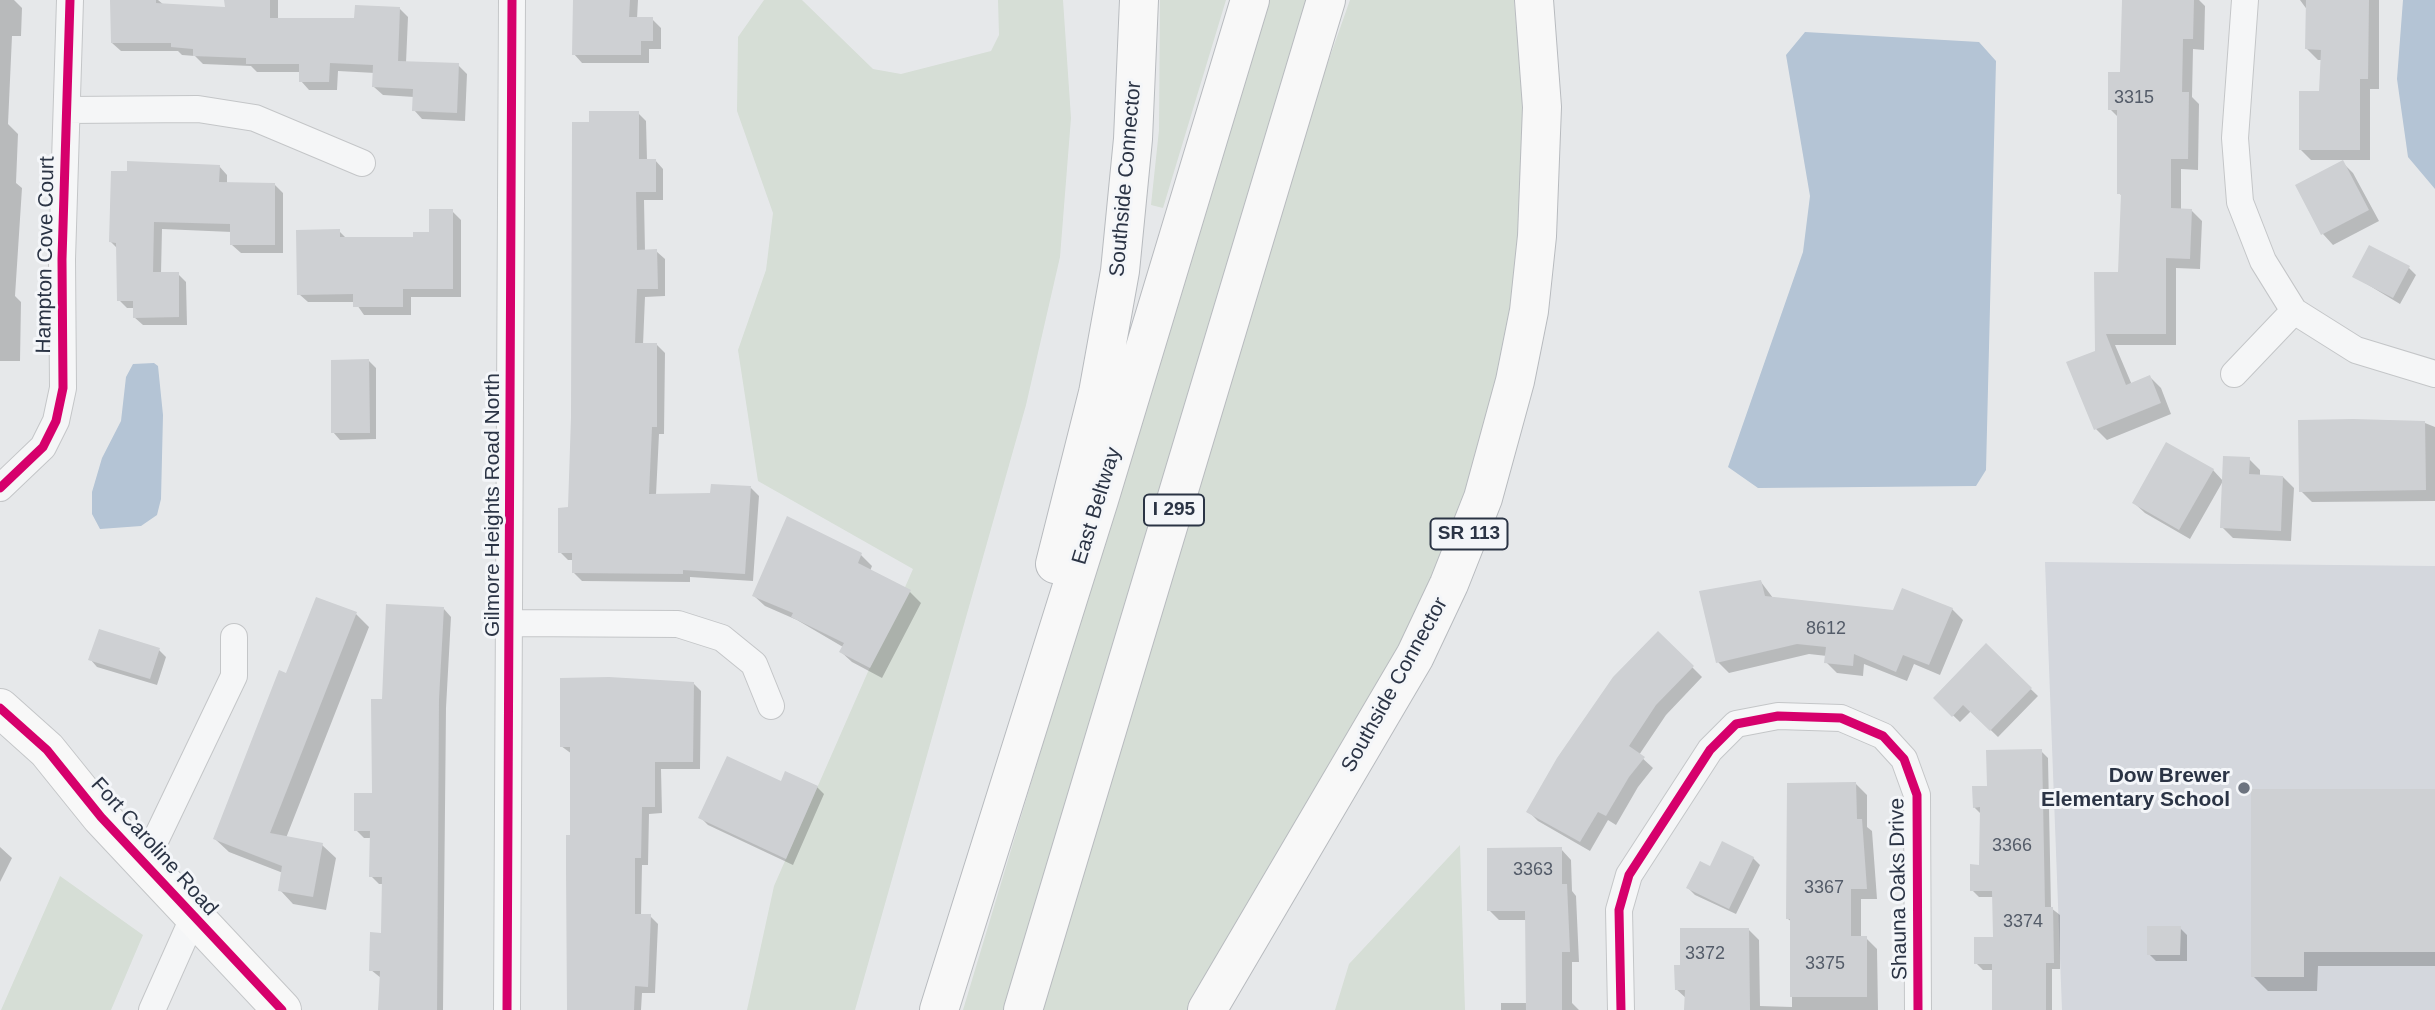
<!DOCTYPE html>
<style>
body{margin:0}
canvas{display:block;background:#e6e8ea}
</style>
<canvas width="2435" height="1010"></canvas>
<script>
const g = document.querySelector('canvas').getContext('2d');
g.lineJoin = 'round';
function fillPath(path, color) {
  g.fillStyle = color;
  g.fill(path, 'evenodd');
}
function toPath(rows) {
  const path = new Path2D();
  for (const r of rows) {
    path.moveTo(r[0], r[1]);
    for (let i = 2; i < r.length; i += 2) path.lineTo(r[i], r[i + 1]);
  }
  return path;
}
function strokePath(path, color, width, dash) {
  g.strokeStyle = color;
  g.lineWidth = width;
  g.lineCap = dash ? 'butt' : 'round';
  g.setLineDash(dash || []);
  g.stroke(path);
}
function drawText(font, color, halo, rows, align = 'center') {
  g.font = font + ' Arial,sans-serif';
  g.lineWidth = 6;
  g.setLineDash([]);
  g.textBaseline = 'middle';
  g.strokeStyle = halo;
  g.fillStyle = color;
  for (const [text, x, y, turn = 0] of rows) {
    g.save();
    g.translate(x, y);
    g.rotate((+turn || 0) * Math.PI / 180);
    g.textAlign = isNaN(turn) ? turn : align;
    if (halo) g.strokeText(text, 0, 0);
    g.fillText(text, 0, 0);
    g.restore();
  }
}
fillPath(toPath([
 [2045,562,2435,566,2435,1010,2062,1010]
]), '#d4d7dd');
fillPath(toPath([
 [764,0,802,0,873,69,901,74,991,51,999,35,998,0,1063,0,1071,118,1060,257,1026,405,855,1010,747,1010,774,886,913,569,758,481,738,350,766,270,773,213,737,111,738,37],
 [1160,0,1226,0,1163,208,1151,205,1159,130],
 [1266,0,1311,0,1007,1010,963,1010],
 [1350,0,1514,0,1525,127,1524,189,1513,302,1499,374,1468,486,1417,612,1381,681,1187,1010,1040,1010,1304,130],
 [1460,845,1465,1010,1335,1010,1349,964],
 [60,876,143,935,111,1010,1,1010]
]), '#d6ded6');
fillPath(toPath([
 [2403,0,2435,0,2435,189,2408,157,2397,79],
 [1805,32,1979,42,1996,61,1986,470,1976,486,1758,488,1728,467,1803,252,1810,196,1786,55],
 [154,363,158,366,163,415,161,499,157,515,141,526,100,529,92,514,92,492,102,458,121,421,126,377,133,364]
]), '#b4c4d5');
fillPath(toPath([
 [0,0,14,0,22,8,21,36,12,36,8,124,18,134,16,183,22,188,15,296,21,302,20,361,0,361],
 [112,0,158,0,164,5,226,8,226,0,278,0,278,20,356,20,400,9,408,17,406,63,458,65,467,74,465,121,422,119,414,110,414,97,383,95,374,87,375,73,338,71,337,90,309,90,301,81,301,72,257,72,251,66,203,64,195,56,182,55,178,51,121,51,112,43],
 [575,0,638,0,637,19,652,19,661,28,661,49,649,49,649,63,582,63,574,54],
 [2123,0,2199,0,2205,6,2204,50,2193,49,2192,97,2199,104,2198,170,2181,169,2181,210,2191,210,2202,221,2200,269,2176,268,2176,345,2115,345,2132,385,2150,377,2161,388,2171,414,2107,440,2096,429,2096,352,2120,274,2123,197,2119,193,2118,117,2110,109,2122,74],
 [2300,0,2379,0,2379,89,2370,89,2370,160,2311,160,2300,149,2321,93,2322,60,2318,60,2307,49,2308,11],
 [638,113,646,121,647,160,655,160,663,169,663,200,644,200,645,251,656,251,665,259,665,296,645,297,643,345,657,345,665,353,664,434,659,434,656,495,712,495,751,488,759,496,753,581,690,577,690,582,582,581,574,573,574,560,568,560,560,552,570,509,590,124],
 [2342,162,2353,173,2379,221,2333,245,2323,234],
 [219,166,227,175,227,184,274,184,283,193,283,253,241,253,232,245,232,232,162,229,161,274,178,274,186,282,187,325,143,325,134,317,134,308,127,308,119,300,118,249,111,242],
 [452,211,461,220,461,297,411,297,411,315,364,315,355,302,308,302,299,294,339,231,347,239,415,239,431,234],
 [2409,268,2416,275,2400,304,2355,277],
 [369,361,376,368,376,439,340,440,333,432],
 [2425,423,2435,427,2435,501,2312,502,2301,491],
 [2249,459,2260,470,2260,477,2283,477,2294,488,2291,541,2233,538,2222,527],
 [2213,470,2223,481,2190,539,2145,513,2134,503],
 [788,518,861,555,872,566,870,571,910,592,921,603,882,678,852,662,841,652,843,647,797,620,765,606,754,596],
 [1761,582,1773,598,1894,612,1952,609,1963,620,1940,675,1914,664,1907,681,1864,664,1863,676,1837,673,1826,662,1827,656,1809,654,1729,673,1718,662],
 [444,609,451,617,446,708,443,1010,380,1010,381,978,371,970,382,935,384,884,379,884,371,876,372,838,364,838,356,830,373,795,383,701],
 [356,614,369,627,286,838,322,845,336,858,326,910,293,904,280,890,283,873,229,852,215,839,287,675],
 [1658,633,1702,677,1666,715,1639,755,1653,768,1638,787,1616,825,1608,820,1590,851,1538,821,1528,811],
 [1986,646,2038,696,1998,737,1971,711,1960,722,1935,698],
 [159,650,166,657,157,685,97,667,90,659],
 [693,683,701,691,700,769,661,769,662,813,649,814,648,865,642,865,641,916,650,916,658,924,655,993,642,993,641,1010,568,1010,572,754,561,746],
 [2041,751,2048,758,2051,908,2060,915,2060,969,2052,969,2052,1010,1993,1010,1994,970,1983,970,1976,963,1995,939,1994,897,1979,897,1972,890,1981,866,1981,814,1974,807,1989,787],
 [782,784,817,787,824,794,793,865,708,825,701,818],
 [1856,784,1867,795,1867,827,1872,831,1877,899,1861,899,1861,938,1866,938,1877,949,1878,1010,1686,1010,1687,999,1676,989,1748,929,1759,940,1760,1006,1792,1007,1792,922,1788,919],
 [2435,791,2435,966,2318,966,2317,991,2268,991,2253,976],
 [0,847,12,858,0,882],
 [1561,849,1571,860,1572,891,1576,896,1579,962,1572,962,1572,1003,1579,1010,1501,1010,1501,1003,1528,1003,1527,920,1499,920,1489,910],
 [1753,858,1760,865,1736,914,1695,895,1688,888,1711,868],
 [2180,928,2187,935,2187,961,2156,961,2149,954]
]), '#0003');
fillPath(toPath([
 [110,0,156,0,156,3,225,7,224,0,270,0,270,18,354,18,355,5,400,7,398,61,459,63,457,113,412,111,413,89,372,87,373,65,330,63,329,82,299,82,299,64,246,64,246,58,193,56,193,49,171,47,171,43,111,43],
 [573,0,630,0,629,17,653,17,653,41,641,41,641,55,572,55],
 [2122,0,2194,0,2193,39,2183,39,2182,92,2189,92,2188,159,2171,159,2171,208,2192,209,2190,259,2166,258,2166,334,2106,334,2126,385,2150,375,2161,403,2094,430,2066,362,2095,351,2094,272,2118,272,2121,194,2117,194,2117,110,2108,110,2108,72,2120,72],
 [2306,0,2369,0,2368,79,2360,79,2360,150,2299,150,2299,91,2319,91,2321,50,2305,49],
 [589,111,639,111,639,159,656,159,656,192,636,192,637,250,657,249,658,289,637,289,635,343,657,343,657,427,652,427,649,494,710,493,711,484,751,486,745,574,683,570,683,574,572,573,572,553,558,553,558,508,568,507,571,417,572,122,589,122],
 [2343,160,2369,210,2321,235,2295,185],
 [127,161,220,165,219,182,275,183,275,245,230,245,230,224,154,222,153,272,179,272,179,317,133,318,133,301,117,301,116,243,109,242,111,171,127,171],
 [429,209,453,209,453,289,403,289,403,307,353,307,353,294,297,295,296,230,340,229,340,237,413,237,413,232,429,232],
 [2369,245,2410,266,2393,298,2352,277],
 [369,359,370,433,331,433,331,360],
 [2353,419,2425,421,2426,490,2299,492,2298,420],
 [2166,442,2214,469,2179,530,2132,503],
 [2223,456,2250,457,2249,474,2283,476,2281,531,2220,528],
 [787,516,862,553,858,563,911,590,870,668,839,652,844,643,791,617,793,613,752,596],
 [1761,580,1765,596,1893,610,1902,588,1953,608,1929,665,1903,655,1896,672,1854,654,1853,666,1824,663,1826,647,1797,644,1716,663,1699,591],
 [316,597,357,612,270,833,323,843,313,897,278,891,282,866,213,839,279,670,286,673],
 [386,604,444,607,439,699,437,1010,378,1010,380,971,369,971,370,932,381,933,382,877,369,877,370,831,354,831,354,793,372,793,371,699,382,699],
 [99,629,160,648,150,679,88,660],
 [1658,631,1694,666,1656,705,1629,746,1645,757,1629,777,1606,816,1598,812,1580,842,1526,812,1557,758,1613,677],
 [1986,643,2032,688,1990,731,1963,705,1952,717,1933,698],
 [609,677,694,682,693,762,655,762,655,807,642,807,641,858,635,858,635,914,651,914,648,987,635,986,634,1010,567,1010,566,869,566,835,570,835,570,747,560,747,560,678],
 [2042,749,2045,907,2053,907,2054,963,2046,963,2046,1010,1992,1010,1992,964,1974,964,1974,937,1993,937,1992,891,1970,891,1970,864,1979,865,1980,807,1973,808,1972,786,1987,786,1986,750],
 [727,756,781,781,785,771,818,786,786,859,698,818],
 [1856,782,1857,819,1862,819,1867,889,1851,889,1851,936,1867,936,1867,997,1790,997,1790,919,1786,919,1787,783],
 [2251,789,2435,789,2435,952,2304,952,2304,977,2251,977],
 [1722,841,1754,857,1729,909,1686,888,1700,861,1710,866],
 [1562,847,1562,884,1567,884,1570,952,1562,952,1562,1010,1526,1010,1525,911,1487,911,1487,848],
 [2147,926,2181,926,2180,955,2147,955],
 [1680,928,1749,928,1750,1010,1684,1010,1685,990,1675,990,1674,965,1680,965]
]), '#ced0d3');
const street = toPath([
 [2245,0,2235,138,2240,202,2263,261,2294,311,2356,350,2435,374],
 [67,110,198,109,255,118,362,163],
 [2234,374,2294,311],
 [0,488,43,447,56,421,63,388,62,259,70,0],
 [510,623,678,624,722,638,754,664,771,706],
 [144,864,234,676,234,637],
 [152,1010,193,918],
 [507,1010,512,0],
 [1621,1010,1619,910,1629,875,1710,750,1736,724,1778,716,1841,718,1883,736,1904,759,1917,795,1918,1010]
]);
const secondary = toPath([
 [0,708,47,750,101,817,282,1010]
]);
const highway = toPath([
 [1055,564,1098,393,1120,271,1133,139,1139,0],
 [939,1010,1099,500,1250,0],
 [1023,1010,1326,0],
 [1207,1010,1415,656,1449,584,1483,498,1515,381,1529,311,1537,236,1542,107,1534,0]
]);
strokePath(street, '#c4c6c8', 28);
strokePath(secondary, '#c4c6c8', 40);
strokePath(highway, '#b8bbbf', 40);
strokePath(street, '#f5f6f7', 26);
strokePath(secondary, '#f8f8f8', 38);
strokePath(highway, '#f8f8f8', 38);
strokePath(toPath([
 [0,488,43,447,56,421,63,388,62,259,70,0],
 [0,708,47,750,101,817,282,1010],
 [507,1010,512,0],
 [1621,1010,1619,910,1629,875,1710,750,1736,724,1778,716,1841,718,1883,736,1904,759,1917,795,1918,1010]
]), '#d6006c', 9);
for (const [x, y, r, color] of [
 [2244,788,7,"#6c737f"]
]) {
  const dot = new Path2D();
  dot.arc(x, y, r, 0, 2 * Math.PI);
  g.fillStyle = color;
  g.fill(dot);
  strokePath(dot, '#f4f6f9', 2.5);
}
drawText('18px', '#545c69', null, [
 ["3315",2134,98],
 ["8612",1826,629],
 ["3366",2012,846],
 ["3363",1533,870],
 ["3367",1824,888],
 ["3374",2023,922],
 ["3372",1705,954],
 ["3375",1825,964]
]);
for (const [x, y, w] of [
 [1174,510,60],
 [1469,534,77]
]) {
  const box = new Path2D();
  box.roundRect(x - w / 2, y - 15.5, w, 31, 5);
  g.fillStyle = '#f4f6f9';
  g.fill(box);
  strokePath(box, '#2b3445', 2);
}
drawText('bold 19px', '#2b3445', null, [
 ["I 295",1174,510],
 ["SR 113",1469,534]
]);
drawText('21px', '#2b3445', '#f4f6f9', [
 ["Southside Connector",1126,179,-85],
 ["Hampton Cove Court",46,255,-89],
 ["Gilmore Heights Road North",493,505,-90],
 ["East Beltway",1097,506,-73],
 ["Southside Connector",1395,685,-61],
 ["Fort Caroline Road",154,847,48],
 ["Shauna Oaks Drive",1899,889,-91]
]);
drawText('bold 21px', '#2b3445', '#f4f6f9', [
 ["Dow Brewer",2230,776],
 ["Elementary School",2230,800]
], 'right');
</script>
